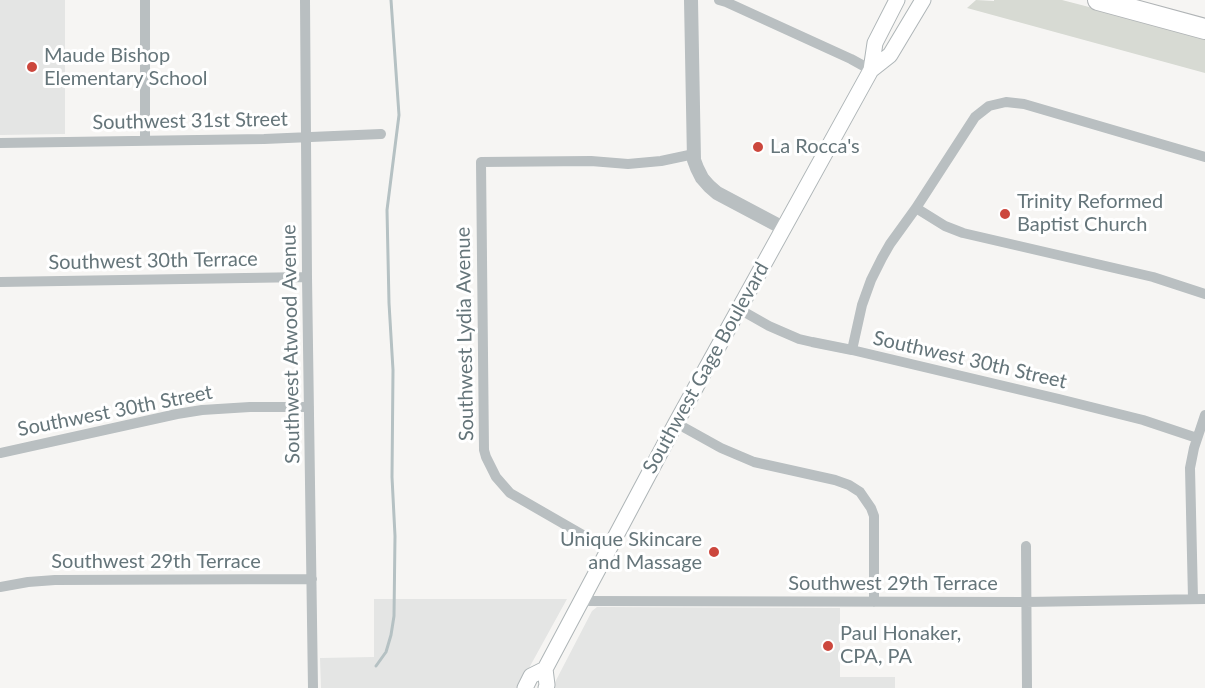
<!DOCTYPE html>
<style>
body{margin:0}
canvas{display:block;background:#f6f5f3}
</style>
<canvas width="1205" height="688"></canvas>
<script>
const g = document.querySelector('canvas').getContext('2d');
g.lineJoin = 'round';
function fillPath(path, color) {
  g.fillStyle = color;
  g.fill(path, 'evenodd');
}
function toPath(rows) {
  const path = new Path2D();
  for (const r of rows) {
    path.moveTo(r[0], r[1]);
    for (let i = 2; i < r.length; i += 2) path.lineTo(r[i], r[i + 1]);
  }
  return path;
}
function strokePath(path, color, width, dash) {
  g.strokeStyle = color;
  g.lineWidth = width;
  g.lineCap = dash ? 'butt' : 'round';
  g.setLineDash(dash || []);
  g.stroke(path);
}
function drawText(font, color, halo, rows, align = 'center') {
  g.font = font + ' Lato,sans-serif';
  g.lineWidth = 6;
  g.setLineDash([]);
  g.textBaseline = 'middle';
  g.strokeStyle = halo;
  g.fillStyle = color;
  for (const [text, x, y, turn = 0] of rows) {
    g.save();
    g.translate(x, y);
    g.rotate((+turn || 0) * Math.PI / 180);
    g.textAlign = isNaN(turn) ? turn : align;
    if (halo) g.strokeText(text, 0, 0);
    g.fillText(text, 0, 0);
    g.restore();
  }
}
fillPath(toPath([
 [0,0,65,0,65,134,0,135],
 [374,599,567,599,518,688,321,688,320,658,374,657],
 [597,607,840,608,840,677,895,677,895,688,552,688,592,611]
]), '#e4e5e4');
fillPath(toPath([
 [976,0,994,1,994,0,1062,0,1205,37,1205,73,967,8]
]), '#d7dad3');
strokePath(toPath([
 [376,666,386,652,391,635,394,616,395,536,392,477,393,370,389,303,387,210,399,115,391,0]
]), '#b5c1c3', 3);
const secondary = toPath([
 [871,70,890,55,923,0],
 [545,669,547,685,546,688],
 [525,688,531,676,545,669,676,423,871,70,875,43,897,0]
]);
const motorway = toPath([
 [1098,0,1205,29]
]);
strokePath(secondary, '#aeb5b7', 17);
strokePath(motorway, '#b0b4b6', 22);
strokePath(toPath([
 [145,0,145,140],
 [305,0,307,277,313,688],
 [719,0,726,2,851,59,871,70],
 [0,143,264,139,381,134],
 [916,208,945,226,963,233,1153,277,1205,294],
 [0,282,307,277],
 [739,309,769,326,799,339,812,342,852,350,1059,399,1143,420,1197,438],
 [852,350,862,305,871,280,882,258,890,244,916,208,975,117,989,106,1006,102,1024,104,1205,157],
 [676,423,721,448,754,462,835,480,849,485,860,492,871,508,874,516,874,602],
 [0,453,177,414,202,410,250,407,309,407],
 [1026,546,1027,688],
 [609,550,510,493,496,477,486,457,484,450,481,162,591,161,628,164,661,161,694,154],
 [0,587,28,582,55,580,312,579],
 [1193,599,1190,468,1194,448,1205,415],
 [582,601,1026,602,1205,599]
]), '#b9bfc1', 10);
strokePath(toPath([
 [691,0,694,160,697,168,702,178,709,186,717,193,783,228]
]), '#b9bfc1', 14);
strokePath(secondary, '#fff', 15);
strokePath(motorway, '#fff', 20);
for (const [x, y, r, color] of [
 [32,67,6,"#cc473d"],
 [758,147,6,"#cc473d"],
 [1005,214,6,"#cc473d"],
 [714,552,6,"#cc473d"],
 [828,646,6,"#cc473d"]
]) {
  const dot = new Path2D();
  dot.arc(x, y, r, 0, 2 * Math.PI);
  g.fillStyle = color;
  g.fill(dot);
  strokePath(dot, '#fff', 2);
}
drawText('20px', '#65757a', '#fff', [
 ["Maude Bishop",44,56],
 ["Elementary School",44,79],
 ["La Rocca's",770,147],
 ["Trinity Reformed",1017,202],
 ["Baptist Church",1017,225],
 ["Unique Skincare",702,540,"right"],
 ["and Massage",702,563,"right"],
 ["Paul Honaker,",840,634],
 ["CPA, PA",840,657]
], 'left');
drawText('20px', '#65757a', '#fff', [
 ["Southwest 31st Street",190,121,-1],
 ["Southwest 30th Terrace",153,261,-1],
 ["Southwest Lydia Avenue",465,334,-91],
 ["Southwest Atwood Avenue",291,344,-91],
 ["Southwest 30th Street",970,360,13],
 ["Southwest Gage Boulevard",706,368,-61],
 ["Southwest 30th Street",115,411,-11],
 ["Southwest 29th Terrace",156,562],
 ["Southwest 29th Terrace",893,584]
]);
</script>
